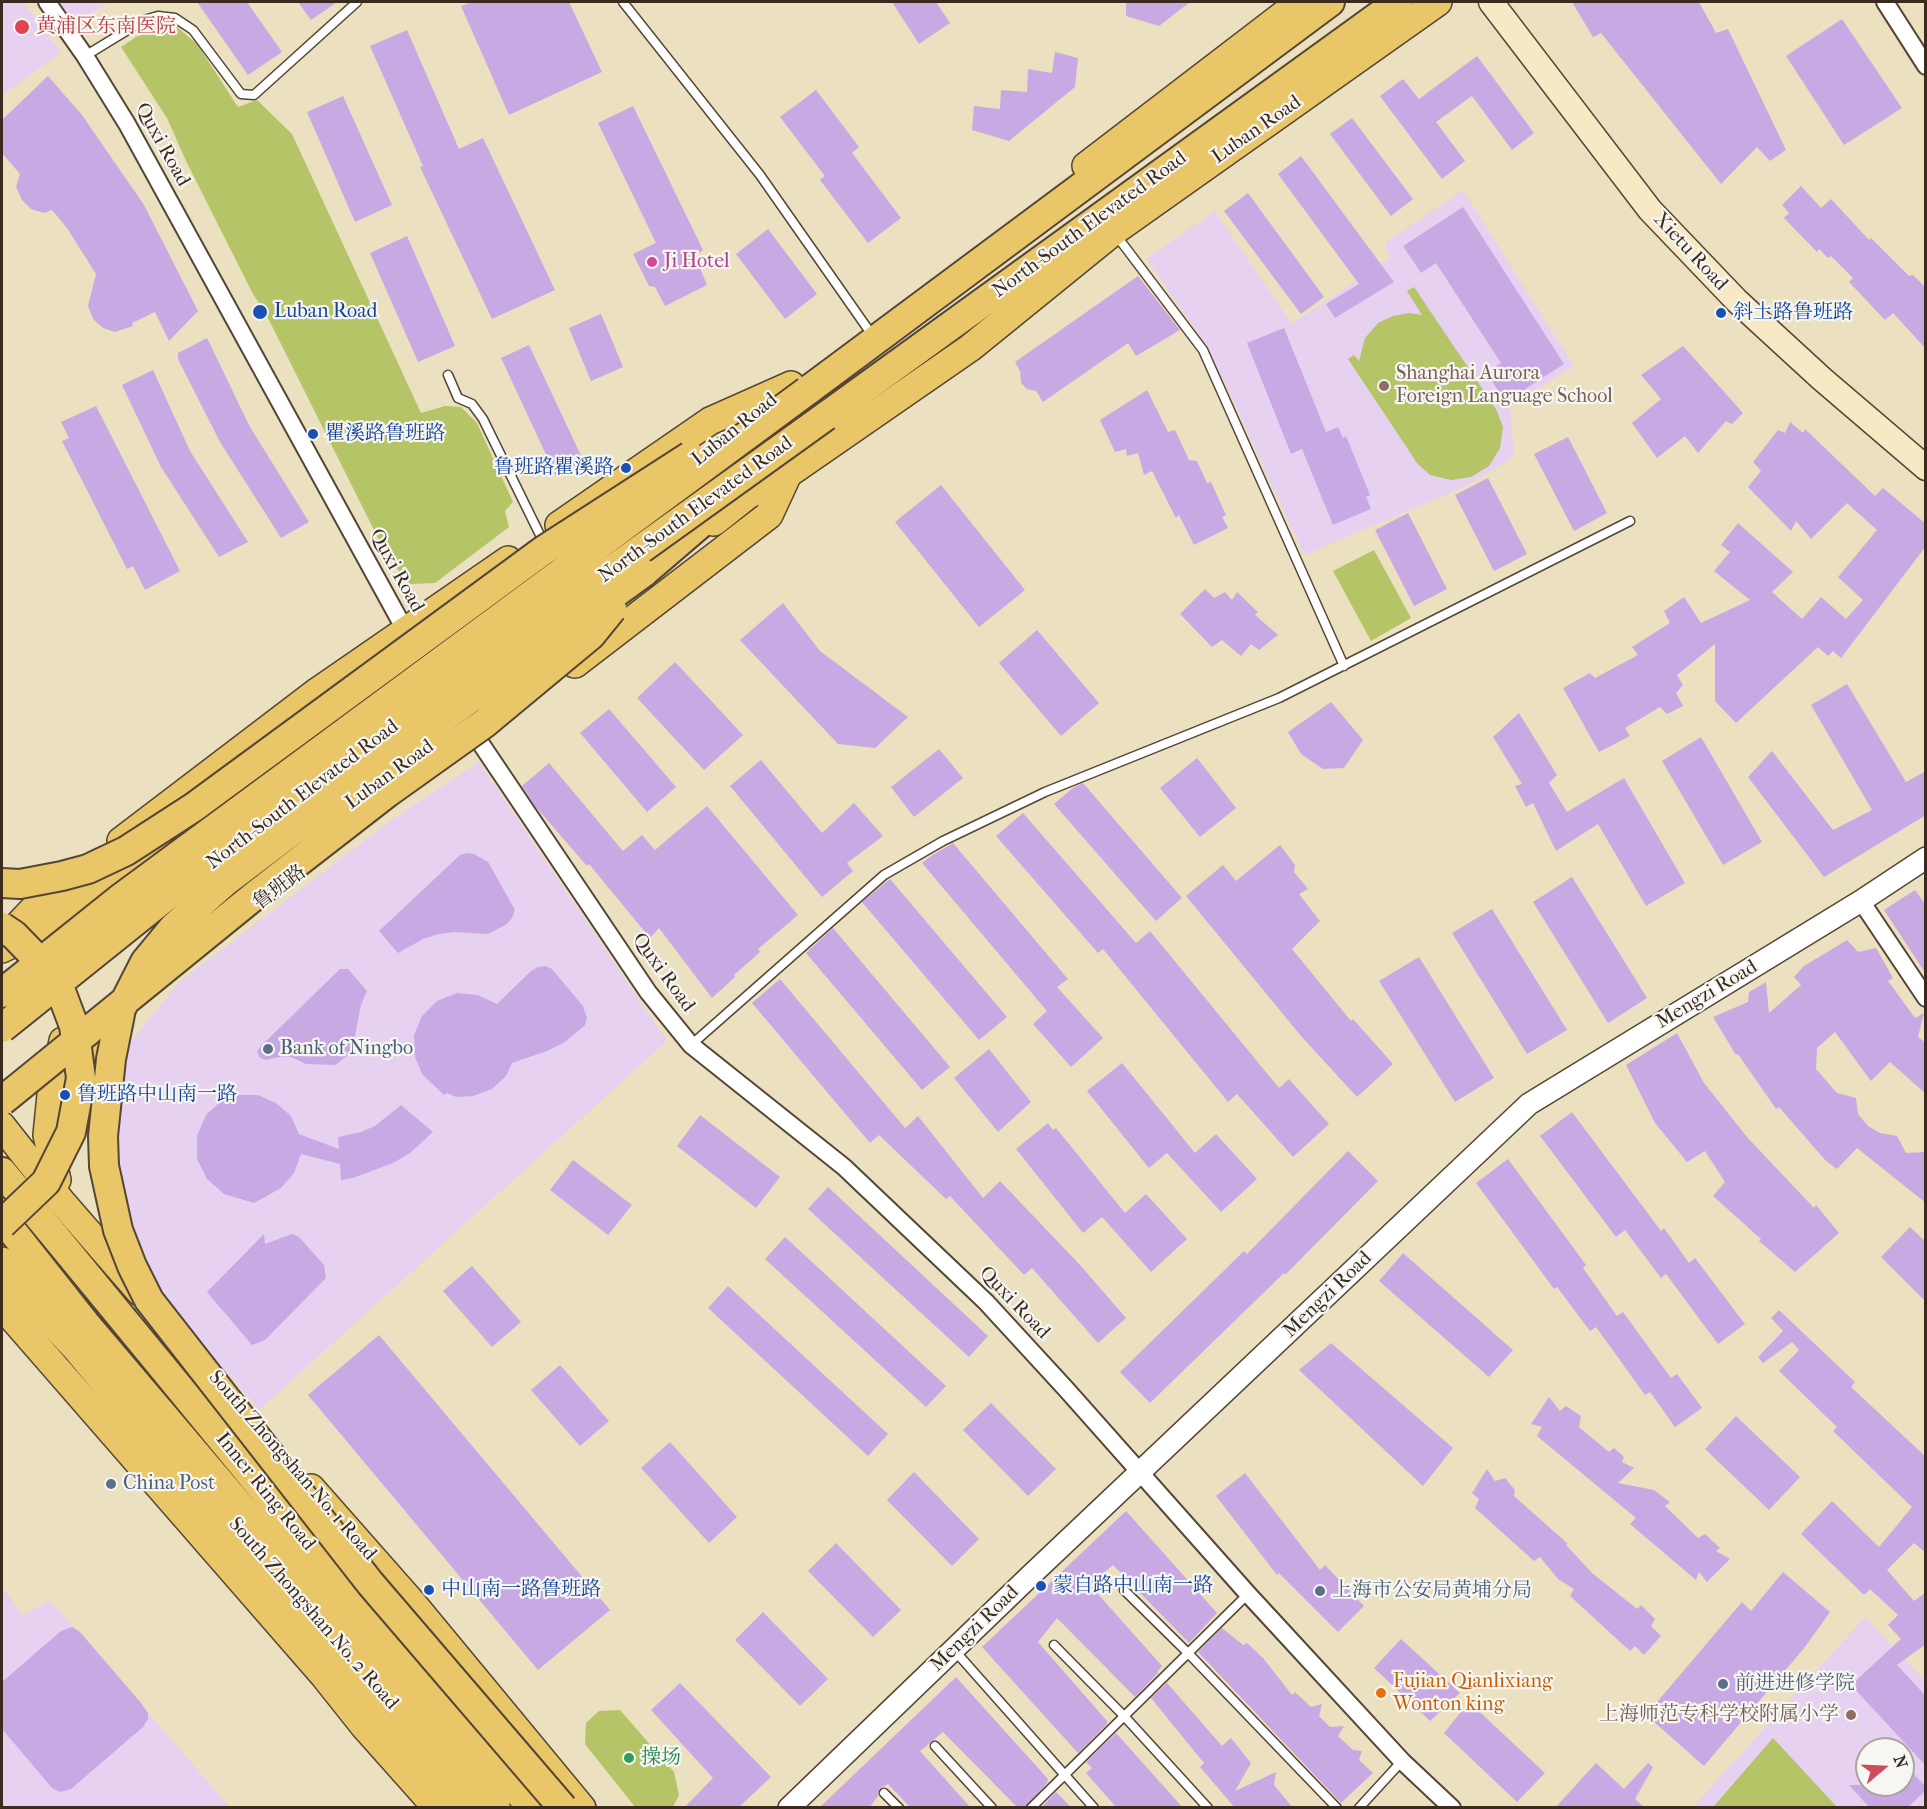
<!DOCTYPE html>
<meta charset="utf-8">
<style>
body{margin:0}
#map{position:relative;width:1927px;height:1809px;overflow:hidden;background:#ebe0bf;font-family:"IM FELL French Canon",serif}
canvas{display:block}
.frame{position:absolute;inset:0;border:3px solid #3b2a1e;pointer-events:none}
.north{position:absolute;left:1855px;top:1737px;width:60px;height:60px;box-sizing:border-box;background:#f6f6f2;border:2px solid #aba49d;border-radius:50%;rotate:71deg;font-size:16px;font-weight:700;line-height:24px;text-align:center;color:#3b2a1e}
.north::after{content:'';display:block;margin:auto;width:21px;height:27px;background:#d1495b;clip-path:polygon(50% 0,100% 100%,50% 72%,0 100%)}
</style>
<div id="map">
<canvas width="1927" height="1809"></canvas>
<div class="frame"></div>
<div class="north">N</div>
</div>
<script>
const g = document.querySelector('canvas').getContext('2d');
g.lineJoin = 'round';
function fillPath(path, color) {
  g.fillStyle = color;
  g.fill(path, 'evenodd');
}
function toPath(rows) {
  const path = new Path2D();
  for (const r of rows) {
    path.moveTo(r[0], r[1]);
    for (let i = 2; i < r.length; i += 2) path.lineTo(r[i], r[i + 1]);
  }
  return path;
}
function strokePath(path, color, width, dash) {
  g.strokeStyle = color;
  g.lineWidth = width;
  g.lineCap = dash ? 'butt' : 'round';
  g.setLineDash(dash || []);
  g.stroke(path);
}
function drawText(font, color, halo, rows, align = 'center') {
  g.font = font + ' "IM FELL French Canon","Noto Serif SC",serif';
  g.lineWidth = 4.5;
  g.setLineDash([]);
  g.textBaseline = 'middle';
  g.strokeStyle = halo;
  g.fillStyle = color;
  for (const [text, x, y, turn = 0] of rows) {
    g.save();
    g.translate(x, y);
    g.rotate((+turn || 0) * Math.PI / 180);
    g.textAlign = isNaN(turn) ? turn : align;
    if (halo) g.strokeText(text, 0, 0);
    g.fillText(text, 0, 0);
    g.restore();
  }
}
fillPath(toPath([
 [2,2,23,2,61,52,2,96],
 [60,2,108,2,76,24],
 [1463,190,1574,366,1510,406,1514,457,1466,486,1304,555,1208,347,1146,259,1215,211,1292,324,1390,258,1385,243],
 [479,762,667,1041,259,1410,159,1294,131,1230,116,1155,126,1048,178,983,394,818],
 [2,1586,23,1615,50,1600,230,1807,2,1807],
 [1865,1617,1925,1681,1925,1807,1692,1808],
 [1867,1749,1903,1749,1903,1785,1867,1785]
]), '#e6d2f0');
fillPath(toPath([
 [163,26,177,27,197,44,238,107,257,100,292,134,421,413,445,406,461,407,477,423,513,502,505,511,509,527,435,583,410,584,388,558,266,314,253,294,187,163,167,118,121,47,145,31],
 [1414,287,1496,409,1503,427,1500,448,1489,466,1471,477,1451,480,1430,475,1417,463,1348,359,1354,355,1359,361,1365,338,1378,323,1393,316,1409,313,1422,315,1407,291],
 [1374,550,1411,618,1371,641,1333,571],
 [620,1710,674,1772,679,1795,673,1807,635,1807,585,1744,586,1723,599,1711],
 [1773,1738,1837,1807,1713,1807]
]), '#b4c467');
fillPath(toPath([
 [197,2,247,2,282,52,248,75],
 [298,2,337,2,311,20],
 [472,2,569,2,602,72,509,115,461,6],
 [892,2,936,2,950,23,919,44],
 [1126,2,1190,2,1159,26,1126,16],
 [1572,2,1699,2,1716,33,1728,29,1786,150,1770,161,1757,147,1721,184,1601,33,1593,37],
 [1842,19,1902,108,1844,145,1786,56],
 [407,30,459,149,483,138,555,290,492,319,420,167,423,166,370,46],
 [1055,52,1078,58,1075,87,1009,141,972,130,974,106,1000,109,1001,90,1027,92,1028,69,1052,73],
 [1477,56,1534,133,1512,150,1472,96,1436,122,1465,161,1442,179,1380,96,1403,79,1419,99],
 [48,76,82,115,144,205,198,311,169,341,155,312,132,323,133,326,115,332,103,328,93,319,88,306,96,274,67,228,52,210,44,213,31,209,22,200,16,187,20,174,2,153,2,120],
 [816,90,859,147,852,153,901,218,868,243,820,180,825,176,780,117],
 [343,96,392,205,355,222,307,112],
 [633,106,703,250,695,256,707,285,665,306,655,287,649,286,633,254,656,243,598,123],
 [1352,118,1413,199,1391,216,1330,134],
 [1301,156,1394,282,1335,318,1326,304,1359,284,1278,174],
 [1801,186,1821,208,1831,199,1869,240,1871,238,1909,276,1913,275,1926,288,1926,349,1893,313,1885,320,1849,282,1853,278,1831,256,1828,258,1819,249,1817,252,1784,218,1789,213,1782,205],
 [1248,193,1324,297,1301,314,1224,211],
 [1463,207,1564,364,1505,402,1487,373,1501,363,1436,263,1421,273,1403,246],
 [768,229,817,294,785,319,736,254],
 [407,236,455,346,418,362,370,253],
 [1138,276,1180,330,1136,356,1128,343,1043,402,1036,391,1027,389,1021,383,1020,371,1015,362],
 [601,314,623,367,591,381,569,328],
 [1284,328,1326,432,1338,427,1343,438,1346,436,1370,495,1366,497,1371,509,1333,525,1302,449,1291,454,1247,343],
 [207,338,250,427,309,522,281,538,220,442,178,359,178,353],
 [529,345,584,462,556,476,501,358],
 [1683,346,1743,413,1732,424,1726,421,1698,453,1685,436,1657,458,1632,423,1661,399,1641,375],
 [153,370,190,451,248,542,219,557,161,467,122,385],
 [1147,390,1168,432,1175,430,1189,460,1197,461,1207,483,1211,482,1226,515,1222,517,1228,528,1194,545,1179,515,1176,518,1152,471,1144,475,1138,453,1127,456,1126,449,1115,452,1100,420],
 [96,406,180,571,145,590,133,566,127,569,62,441,69,438,61,422],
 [1790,422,1803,433,1805,429,1875,496,1883,488,1926,524,1926,546,1841,658,1833,651,1828,656,1818,647,1736,723,1715,701,1715,644,1677,675,1683,685,1676,693,1683,706,1667,714,1660,707,1625,728,1630,736,1599,752,1563,688,1590,673,1595,678,1638,655,1632,647,1670,623,1664,611,1684,597,1701,623,1750,600,1714,571,1730,552,1721,545,1738,523,1793,572,1772,592,1802,619,1821,597,1846,619,1863,600,1838,577,1877,530,1847,503,1811,539,1796,521,1791,531,1748,487,1761,471,1753,462,1778,430,1785,433],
 [1568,437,1607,513,1574,531,1534,454],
 [1488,478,1527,554,1494,571,1455,495],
 [941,485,1025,590,979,627,895,522],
 [1408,513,1447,589,1414,606,1375,530],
 [1205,589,1214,598,1225,592,1232,600,1237,592,1258,612,1255,615,1278,635,1259,650,1251,644,1241,656,1222,640,1212,647,1180,614],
 [783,603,820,651,908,717,875,748,838,744,740,640],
 [1037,630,1099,703,1061,736,999,663],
 [675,662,743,735,704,770,637,698],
 [1847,684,1906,782,1926,771,1926,815,1824,877,1748,777,1772,751,1833,830,1872,810,1811,705],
 [1331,702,1363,740,1344,768,1323,769,1301,754,1288,732],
 [609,709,676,787,647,812,580,733],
 [1519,713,1557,775,1549,783,1567,812,1624,778,1685,883,1646,906,1598,824,1556,851,1533,803,1526,807,1515,786,1522,784,1493,737],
 [1701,737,1762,842,1723,865,1662,761],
 [939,749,963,778,914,817,891,787],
 [1197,758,1236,808,1200,837,1160,788],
 [761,760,822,833,854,803,883,836,847,863,853,871,822,897,730,786],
 [549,763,623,851,642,835,655,850,707,806,798,915,758,949,760,952,734,975,735,977,712,998,659,928,650,938,589,864,587,866,535,806,522,786],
 [1083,783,1182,898,1156,921,1054,804,1073,788],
 [1023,813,1136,943,1150,931,1279,1088,1289,1079,1329,1124,1293,1157,1237,1094,1228,1102,1103,949,1098,953,996,836],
 [953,843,1068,979,1057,987,1103,1038,1071,1067,1033,1024,1047,1011,922,863,931,856],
 [1280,845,1295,865,1294,872,1308,889,1299,894,1320,921,1292,949,1351,1021,1353,1019,1393,1064,1357,1097,1301,1036,1186,896,1223,865,1236,881],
 [467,853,474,854,488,862,515,910,512,918,507,924,488,934,455,932,439,934,423,939,398,953,379,931,460,855],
 [1572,877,1647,998,1608,1023,1533,902],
 [890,879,1007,1017,979,1040,862,902],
 [1915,890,1926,905,1926,974,1884,910],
 [1492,909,1567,1030,1527,1054,1452,933],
 [833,928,950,1067,922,1090,806,953],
 [1847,940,1858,952,1876,948,1893,978,1888,981,1915,1018,1924,1013,1918,1037,1926,1043,1926,1094,1890,1062,1871,1081,1835,1032,1817,1048,1816,1069,1837,1093,1856,1098,1858,1114,1868,1126,1880,1133,1897,1136,1906,1153,1926,1152,1926,1203,1857,1148,1837,1169,1826,1161,1779,1107,1776,1109,1738,1054,1736,1055,1713,1017,1748,1002,1749,992,1766,982,1769,1013,1801,985,1794,977,1804,966],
 [1419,957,1494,1078,1455,1102,1379,981],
 [546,966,552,969,583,1006,587,1018,585,1025,565,1042,547,1051,512,1063,506,1076,492,1089,473,1096,456,1097,447,1093,444,1095,422,1074,415,1057,414,1035,422,1016,437,1001,457,993,478,995,497,1004,531,971,538,967],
 [340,969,348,969,367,991,361,1005,352,1052,335,1065,306,1064,291,1057,279,1057,266,1060,260,1058,257,1052,260,1047],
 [780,979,905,1128,918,1116,983,1198,1000,1181,1080,1265,1126,1318,1098,1343,1032,1268,1024,1275,950,1196,946,1199,879,1135,870,1143,752,1003],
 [1677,1033,1704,1083,1747,1137,1814,1208,1816,1205,1839,1233,1795,1272,1759,1241,1761,1239,1713,1196,1725,1182,1705,1151,1687,1162,1655,1123,1626,1065],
 [989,1049,1031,1102,998,1132,954,1078],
 [1122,1063,1195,1153,1216,1134,1257,1179,1221,1212,1167,1153,1149,1168,1087,1091],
 [239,1095,258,1095,276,1103,291,1116,299,1134,339,1149,338,1137,361,1132,375,1126,401,1105,433,1132,410,1153,393,1163,353,1178,341,1180,340,1164,301,1154,294,1173,281,1188,254,1203,224,1194,207,1179,197,1159,197,1136,206,1115,220,1102],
 [1572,1112,1661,1231,1664,1228,1689,1263,1695,1258,1745,1324,1718,1344,1666,1274,1661,1278,1625,1230,1616,1237,1540,1136],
 [700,1115,780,1177,756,1208,677,1146],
 [1048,1123,1053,1130,1056,1128,1125,1213,1146,1194,1187,1239,1151,1272,1102,1217,1083,1233,1016,1149],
 [1348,1151,1378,1181,1285,1275,1284,1273,1150,1403,1120,1372,1244,1251,1247,1254],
 [1508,1159,1586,1265,1583,1268,1617,1316,1623,1312,1671,1378,1677,1374,1702,1408,1675,1427,1650,1392,1645,1395,1596,1327,1590,1331,1557,1287,1554,1289,1476,1183],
 [573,1160,632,1205,608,1235,550,1190],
 [828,1187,988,1336,969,1357,808,1209],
 [1910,1227,1926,1242,1926,1302,1881,1257],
 [264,1234,265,1244,292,1234,299,1237,324,1265,326,1278,265,1340,252,1345,207,1292],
 [785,1237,946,1386,926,1407,765,1259],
 [1403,1253,1513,1350,1489,1377,1379,1281],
 [472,1266,521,1322,492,1347,443,1291],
 [728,1286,888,1434,868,1456,708,1308],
 [1779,1310,1855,1382,1851,1387,1926,1457,1926,1553,1914,1543,1887,1570,1914,1601,1926,1592,1926,1644,1897,1665,1926,1696,1926,1766,1851,1685,1901,1639,1888,1625,1898,1615,1870,1589,1864,1595,1801,1534,1832,1501,1879,1547,1912,1507,1833,1431,1837,1427,1779,1371,1799,1350,1792,1342,1763,1363,1758,1357,1783,1331,1771,1318],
 [379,1335,610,1610,538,1670,308,1395],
 [1331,1343,1453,1448,1423,1486,1299,1370],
 [560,1365,609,1421,580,1446,531,1390],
 [1549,1397,1560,1411,1566,1406,1581,1416,1579,1427,1609,1452,1614,1448,1624,1457,1622,1462,1634,1468,1618,1483,1654,1490,1670,1502,1665,1506,1698,1538,1705,1534,1720,1548,1716,1551,1730,1559,1707,1582,1699,1572,1696,1580,1630,1524,1636,1518,1537,1436,1542,1427,1531,1424],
 [991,1403,1056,1469,1028,1496,963,1430],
 [1736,1416,1800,1477,1769,1510,1705,1449],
 [670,1442,737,1517,709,1543,641,1468],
 [1487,1469,1495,1481,1505,1478,1515,1490,1514,1496,1568,1544,1566,1545,1592,1573,1637,1609,1641,1605,1655,1619,1651,1626,1661,1636,1644,1655,1635,1646,1630,1651,1570,1596,1574,1589,1558,1579,1540,1557,1534,1561,1475,1508,1479,1499,1472,1493],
 [914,1472,979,1539,952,1566,887,1500],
 [1245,1473,1320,1570,1325,1565,1364,1606,1338,1632,1279,1573,1277,1575,1216,1496],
 [1126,1511,1217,1613,1189,1643,1113,1565,1090,1585,1162,1666,1157,1672,1158,1673,1135,1697,1057,1618,1038,1642,1107,1721,1107,1724,1078,1753,982,1647],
 [836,1543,901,1610,873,1637,808,1571],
 [1783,1572,1830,1612,1805,1647,1704,1766,1646,1715,1742,1602,1751,1611],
 [763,1612,828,1679,800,1706,735,1640],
 [72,1627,80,1632,141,1703,148,1713,148,1719,143,1727,71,1789,60,1792,52,1788,2,1729,2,1682,61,1631],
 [1222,1628,1243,1645,1247,1643,1263,1658,1292,1695,1295,1692,1311,1707,1322,1704,1319,1716,1330,1727,1344,1726,1338,1736,1353,1750,1362,1751,1359,1760,1373,1773,1341,1803,1198,1652],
 [1401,1639,1460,1693,1430,1721,1374,1668],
 [956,1677,1048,1779,1047,1783,1025,1808,1018,1808,943,1732,920,1751,971,1808,911,1808,888,1784,879,1789,878,1796,869,1808,819,1808],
 [680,1683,771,1777,738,1808,684,1808,713,1778,651,1710],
 [1167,1683,1222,1746,1231,1738,1251,1763,1235,1791,1276,1772,1274,1785,1293,1808,1235,1808,1200,1767,1204,1763,1151,1698],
 [1469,1702,1545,1773,1517,1802,1444,1733],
 [1116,1733,1183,1808,1117,1808,1086,1773,1092,1768,1086,1762],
 [1903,1762,1926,1787,1926,1790,1907,1808,1870,1808,1849,1785,1903,1785],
 [1596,1763,1624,1789,1648,1763,1653,1767,1635,1799,1645,1808,1555,1808],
 [1056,1792,1072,1808,1041,1808]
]), '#c9a9e4');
const service = toPath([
 [623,2,760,175,870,332],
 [85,56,144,20,158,16,175,18,193,30,241,94,254,95,357,2],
 [1116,235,1203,350,1344,666],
 [448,375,458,398,472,404,483,419,541,537],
 [691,1045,884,875,943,841,1045,792,1279,698,1630,521],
 [1124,1590,1188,1653,1337,1808],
 [1054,1645,1124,1716,1208,1808],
 [955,1651,1094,1808],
 [935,1746,992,1808],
 [884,1793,899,1808],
 [1031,1808,1248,1594],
 [1359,1808,1402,1761]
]);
const minor = toPath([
 [47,2,85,56,127,124,409,637],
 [1885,2,1926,66],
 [469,726,648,992,691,1045,844,1167,986,1302,1066,1389,1248,1594,1402,1761,1452,1808],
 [1861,901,1926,998]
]);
const tertiary = toPath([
 [789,1808,1030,1576,1529,1104,1861,901,1926,858]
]);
const secondary = toPath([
 [1491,2,1650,210,1737,301,1822,379,1926,468]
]);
const primary = toPath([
 [1086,166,1300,2],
 [714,522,748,495,788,474,970,348,1113,232,1438,2],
 [559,525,710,421,791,385],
 [416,661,485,612],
 [575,664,769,515,788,474],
 [121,841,318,691,508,560],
 [5,939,42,900,81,871],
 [2,949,61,919,203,816],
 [2,1126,61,1201,140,1292],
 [57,1180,47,1135,51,1095,63,1041],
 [2,1261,41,1305],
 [2,1306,325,1677,364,1726,437,1808],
 [311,1488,415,1606,582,1808]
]);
const trunk = toPath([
 [807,391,1330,2],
 [808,431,826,416,1398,2],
 [643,573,728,500],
 [81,1078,119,1012],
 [2,1172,325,1565,532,1808],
 [2,1218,85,1323,496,1808],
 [2,1285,44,1314,78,1350,249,1558,464,1808]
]);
strokePath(service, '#554536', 11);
strokePath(minor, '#554536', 20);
strokePath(tertiary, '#554536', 24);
strokePath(secondary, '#554536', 27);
strokePath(primary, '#554536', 30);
strokePath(trunk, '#554536', 32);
strokePath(service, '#fff', 8);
strokePath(minor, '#fff', 16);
strokePath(tertiary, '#fff', 21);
strokePath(secondary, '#f6e9c3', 24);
strokePath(primary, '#e9c769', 27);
strokePath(trunk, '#e9c769', 28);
const trunkBridge = toPath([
 [2,883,20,884,62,876,88,869,126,851,194,807,544,550,690,456],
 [2,927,14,935,47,969,62,994,74,1026,81,1078,71,1132,46,1182,2,1224],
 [2,993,122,897,807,391],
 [2,1028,174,890,367,746,826,416],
 [2,1101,253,897,387,793,485,723,591,635,612,609],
 [563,1808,370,1583,149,1300,132,1266,118,1230,104,1166,103,1136,111,1059,121,1009,145,962,174,927,226,881,394,754,643,573]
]);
strokePath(trunkBridge, '#554536', 32, []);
strokePath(trunkBridge, '#e9c769', 28);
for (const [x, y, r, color] of [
 [22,27,8,"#e0444e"],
 [652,262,6,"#d1479c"],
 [260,312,8,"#1a4fb4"],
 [1721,313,6,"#1a4fb4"],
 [1384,386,6,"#8d6e63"],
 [313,434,6,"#1a4fb4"],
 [626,468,6,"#1a4fb4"],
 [268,1049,6,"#5c6f8a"],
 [65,1095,6,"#1a4fb4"],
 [111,1484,6,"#5c6f8a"],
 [1041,1586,6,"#1a4fb4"],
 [429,1590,6,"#1a4fb4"],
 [1320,1591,6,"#5c6f8a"],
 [1723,1684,6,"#5c6f8a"],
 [1381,1693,6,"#e8710a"],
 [1851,1715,6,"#8d6e63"],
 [629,1758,6,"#2e9e5b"]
]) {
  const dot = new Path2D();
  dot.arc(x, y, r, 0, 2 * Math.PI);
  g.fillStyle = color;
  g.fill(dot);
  strokePath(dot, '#f6f6f2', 2);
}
drawText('20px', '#be3a42', '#f6f6f2', [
 ["黄浦区东南医院",36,27]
], 'left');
drawText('20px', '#3b2a1e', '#f6f6f2', [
 ["Luban Road",1257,130,-35],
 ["Quxi Road",162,145,61],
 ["North-South Elevated Road",1090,225,-36],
 ["Xietu Road",1690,252,47],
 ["Luban Road",735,430,-39],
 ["North-South Elevated Road",696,510,-36],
 ["Quxi Road",396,571,61],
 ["Luban Road",390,775,-36],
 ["North-South Elevated Road",303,795,-37],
 ["鲁班路",280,888,-37],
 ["Quxi Road",663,973,54],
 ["Mengzi Road",1707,995,-31],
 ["Mengzi Road",1328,1295,-44],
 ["Quxi Road",1014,1303,46],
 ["South Zhongshan No. 1 Road",292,1466,49],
 ["Inner Ring Road",265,1492,51],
 ["South Zhongshan No. 2 Road",313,1614,49],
 ["Mengzi Road",975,1629,-44]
]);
drawText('20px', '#b23c85', '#f6f6f2', [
 ["Ji Hotel",664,262]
], 'left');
drawText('20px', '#164399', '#f6f6f2', [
 ["Luban Road",274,312],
 ["斜土路鲁班路",1733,313],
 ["瞿溪路鲁班路",325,434],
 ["鲁班路瞿溪路",614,468,"right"],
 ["鲁班路中山南一路",77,1095],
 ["蒙自路中山南一路",1053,1586],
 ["中山南一路鲁班路",441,1590]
], 'left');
drawText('20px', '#785e54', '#f6f6f2', [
 ["Shanghai Aurora",1396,374],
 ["Foreign Language School",1396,397],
 ["上海师范专科学校附属小学",1839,1715,"right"]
], 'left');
drawText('20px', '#4e5e75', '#f6f6f2', [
 ["Bank of Ningbo",280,1049],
 ["China Post",123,1484],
 ["上海市公安局黄埔分局",1332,1591],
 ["前进进修学院",1735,1684]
], 'left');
drawText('20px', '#c56008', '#f6f6f2', [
 ["Fujian Qianlixiang",1393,1682],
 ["Wonton king",1393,1705]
], 'left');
drawText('20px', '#27864d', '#f6f6f2', [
 ["操场",641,1758]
], 'left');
</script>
